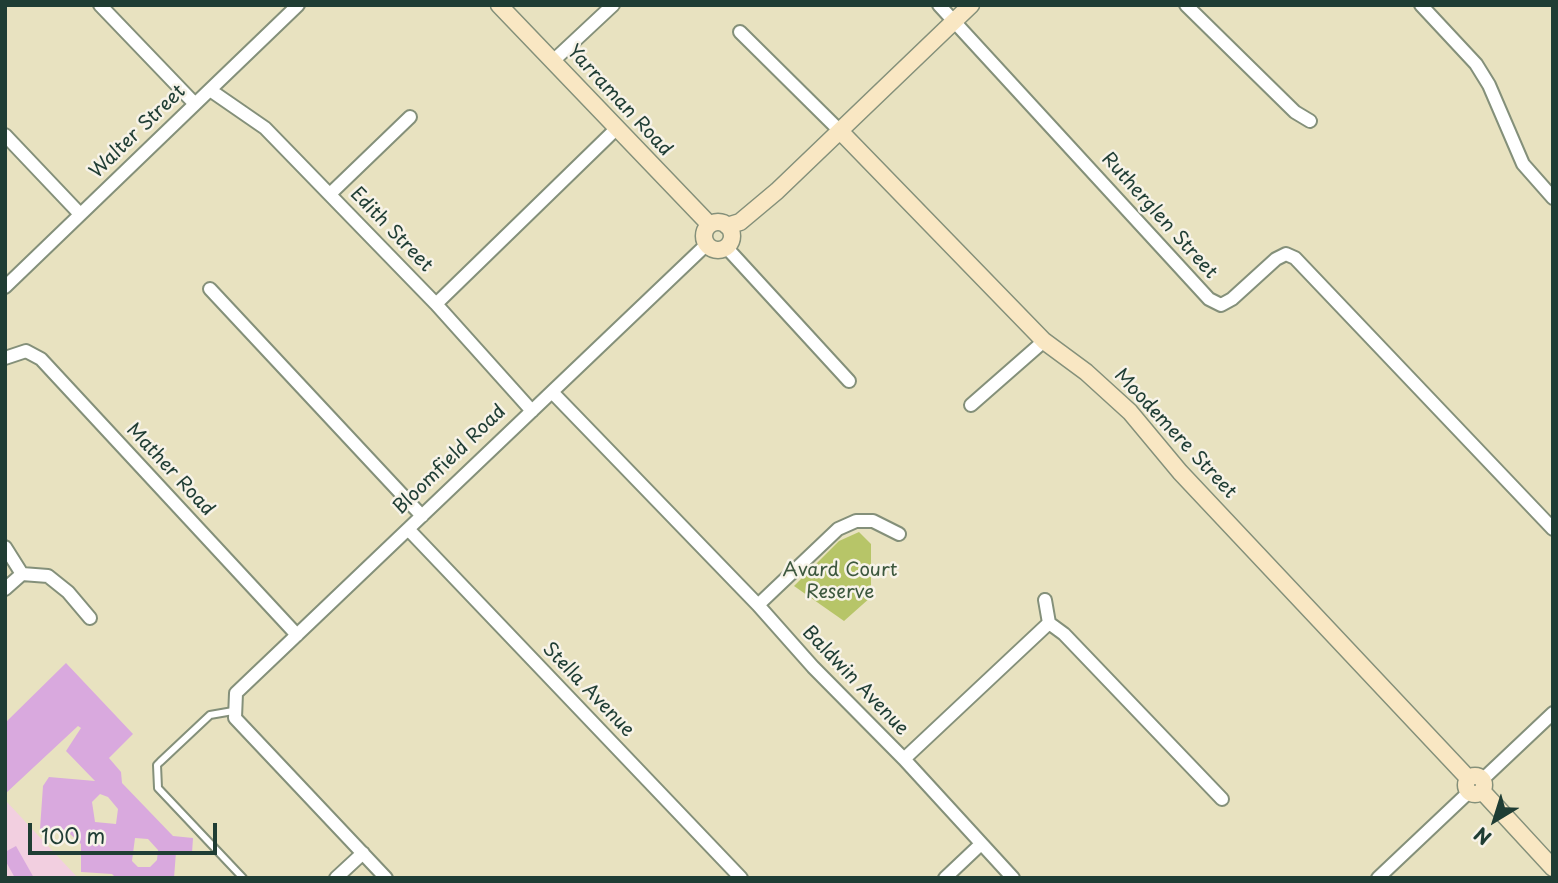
<!DOCTYPE html>
<style>
body{margin:0}
#map{position:relative;width:1558px;height:883px;overflow:hidden;background:#e8e2c0;font-family:"Playpen Sans",sans-serif}
canvas{display:block}
.frame{position:absolute;inset:0;border:7px solid #1f3d34;pointer-events:none}
.north{position:absolute;left:1460px;top:785px;width:70px;height:70px;-webkit-text-stroke:5px #f7f3e8;paint-order:stroke;rotate:218deg;font-size:19px;font-weight:700;line-height:28px;text-align:center;color:#1f3d34}
.north::after{content:'';display:block;margin:auto;width:24px;height:32px;background:#1f3d34;clip-path:polygon(50% 0,100% 100%,50% 72%,0 100%)}
.scale{position:absolute;left:28px;top:823px;width:189px;height:32px;box-sizing:border-box;border:4px solid #1f3d34;border-top:0;padding-left:9px;font-size:21px;line-height:24px;white-space:nowrap;color:#1f3d34;-webkit-text-stroke:5px #f7f3e8;paint-order:stroke}
</style>
<div id="map">
<canvas width="1558" height="883"></canvas>
<div class="frame"></div>
<div class="north">N</div>
<div class="scale">100 m</div>
</div>
<script>
const g = document.querySelector('canvas').getContext('2d');
g.lineJoin = 'round';
function fillPath(path, color) {
  g.fillStyle = color;
  g.fill(path, 'evenodd');
}
function toPath(rows) {
  const path = new Path2D();
  for (const r of rows) {
    if (r.length === 3) {
      path.moveTo(r[0] + r[2], r[1]);
      path.arc(r[0], r[1], r[2], 0, 2 * Math.PI);
      continue;
    }
    path.moveTo(r[0], r[1]);
    for (let i = 2; i < r.length; i += 2) path.lineTo(r[i], r[i + 1]);
  }
  return path;
}
function strokePath(path, color, width, dash) {
  g.strokeStyle = color;
  g.lineWidth = width;
  g.lineCap = dash ? 'butt' : 'round';
  g.setLineDash(dash || []);
  g.stroke(path);
}
function drawText(font, color, halo, rows, align = 'center') {
  g.font = font + ' "Playpen Sans",sans-serif';
  g.lineWidth = 5;
  g.setLineDash([]);
  g.textBaseline = 'middle';
  g.strokeStyle = halo;
  g.fillStyle = color;
  for (const [text, x, y, turn = 0] of rows) {
    g.save();
    g.translate(x, y);
    g.rotate((+turn || 0) * Math.PI / 180);
    g.textAlign = isNaN(turn) ? turn : align;
    if (halo) g.strokeText(text, 0, 0);
    g.fillText(text, 0, 0);
    g.restore();
  }
}
fillPath(toPath([
 [5,800,78,878,5,878]
]), '#f2cfe0');
fillPath(toPath([
 [859,532,871,544,871,597,844,621,794,586,839,541]
]), '#b7c568');
fillPath(toPath([
 [66,663,133,734,109,758,121,772,122,783,173,836,193,838,192,853,176,852,174,878,116,878,112,874,81,872,81,844,70,834,40,829,43,786,49,777,95,781,66,751,81,728,78,726,5,794,5,723],
 [100,794,108,797,118,809,116,824,95,822,92,802],
 [135,838,148,839,158,850,157,860,150,867,138,867,132,861],
 [16,846,34,878,15,878,5,860,5,852]
]), '#d9a9de');
const lane = toPath([
 [233,711,210,715,160,762,157,765,158,788,243,878]
]);
const street = toPath([
 [100,5,195,104],
 [939,5,1209,299,1221,305,1232,299,1276,259,1286,254,1295,258,1553,529],
 [1186,5,1295,112,1310,121],
 [1421,5,1476,64,1489,85,1523,164,1553,198],
 [740,32,840,131],
 [553,61,613,5],
 [210,90,265,128,436,304,532,411],
 [5,135,80,214],
 [330,194,410,117],
 [726,247,849,381],
 [5,287,298,5],
 [210,289,422,516],
 [436,304,617,128],
 [5,358,26,351,41,359,297,635],
 [552,392,758,605,813,667,904,759,1013,878],
 [971,405,1044,341],
 [408,529,741,878],
 [5,547,22,574,48,576,68,592,90,618],
 [5,589,22,574],
 [1045,600,1049,623],
 [758,605,838,529,856,521,873,521,899,534],
 [904,759,1049,623,1064,634,1222,799],
 [1482,780,1553,713],
 [336,878,363,853],
 [386,878,235,718,236,693,707,244],
 [945,878,981,844],
 [1378,878,1469,792]
]);
const secondary = toPath([
 [499,5,709,224],
 [840,131,1044,341,1086,372,1130,412,1180,472,1468,778],
 [718,236,14],
 [727,226,740,222,777,191,971,5],
 [1475,785,9],
 [1482,791,1553,868]
]);
strokePath(lane, '#84907a', 10);
strokePath(street, '#84907a', 16);
strokePath(secondary, '#84907a', 19);
strokePath(lane, '#fff', 6);
strokePath(street, '#fff', 12);
strokePath(secondary, '#f9e7c3', 16);
drawText('19px', '#1f3d34', '#f7f3e8', [
 ["Yarraman Road",619,101,47],
 ["Walter Street",138,132,-44],
 ["Rutherglen Street",1159,216,48],
 ["Edith Street",391,230,46],
 ["Moodemere Street",1175,434,47],
 ["Bloomfield Road",450,460,-44],
 ["Mather Road",170,470,47],
 ["Baldwin Avenue",855,681,46],
 ["Stella Avenue",588,690,46]
]);
drawText('19px', '#3d583e', '#f7f3e8', [
 ["Avard Court",840,571],
 ["Reserve",840,593]
]);
</script>
